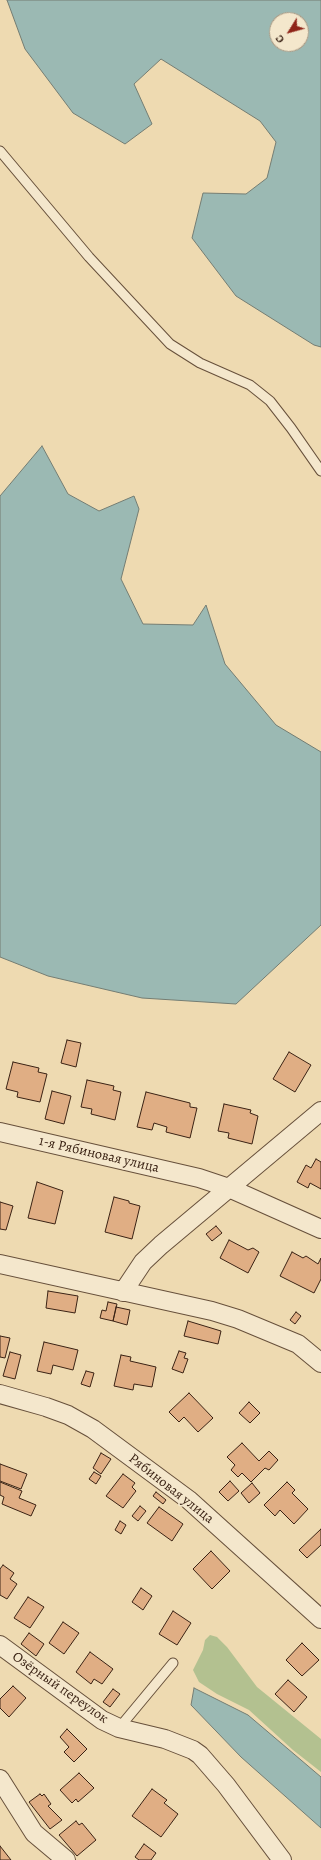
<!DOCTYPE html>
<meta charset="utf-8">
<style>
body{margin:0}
#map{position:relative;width:321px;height:1860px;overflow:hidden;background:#eedab1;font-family:Alegreya,serif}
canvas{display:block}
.north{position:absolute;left:269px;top:12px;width:40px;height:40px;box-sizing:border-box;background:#f4e7cc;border:1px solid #aa9882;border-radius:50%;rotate:233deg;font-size:11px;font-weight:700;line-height:16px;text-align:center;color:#3a2214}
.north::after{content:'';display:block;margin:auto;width:14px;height:18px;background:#8f2418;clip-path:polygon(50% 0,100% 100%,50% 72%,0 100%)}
</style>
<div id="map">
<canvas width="321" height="1860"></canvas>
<div class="north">С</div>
</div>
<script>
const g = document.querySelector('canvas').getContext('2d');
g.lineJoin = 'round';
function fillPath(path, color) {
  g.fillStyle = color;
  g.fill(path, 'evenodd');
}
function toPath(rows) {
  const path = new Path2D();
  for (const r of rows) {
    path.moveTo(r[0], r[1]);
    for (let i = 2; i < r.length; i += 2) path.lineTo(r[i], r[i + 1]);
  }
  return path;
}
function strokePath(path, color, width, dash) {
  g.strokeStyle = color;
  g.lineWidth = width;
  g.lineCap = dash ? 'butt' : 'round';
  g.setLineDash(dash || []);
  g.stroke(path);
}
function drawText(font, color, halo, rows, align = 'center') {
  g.font = font + ' Alegreya,serif';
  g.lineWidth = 3.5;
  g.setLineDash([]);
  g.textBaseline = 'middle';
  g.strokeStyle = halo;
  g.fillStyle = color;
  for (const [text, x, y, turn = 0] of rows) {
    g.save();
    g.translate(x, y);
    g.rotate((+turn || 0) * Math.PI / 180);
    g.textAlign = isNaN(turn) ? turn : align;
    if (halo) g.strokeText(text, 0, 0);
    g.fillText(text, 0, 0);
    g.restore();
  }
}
fillPath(toPath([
 [210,1635,217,1637,227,1647,257,1687,321,1739,321,1772,293,1750,249,1710,217,1694,199,1682,193,1670,203,1650,205,1640]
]), '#b3c190');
const water = toPath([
 [7,0,321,0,321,347,314,345,236,296,192,238,203,193,246,194,267,178,276,142,260,121,161,59,134,84,152,124,125,144,73,113,25,49,7,0],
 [277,20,301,20,301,44,277,44,277,20],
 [42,446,68,494,99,511,134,496,139,509,121,579,143,624,193,625,206,605,225,664,276,725,321,752,321,925,236,1004,142,998,48,976,0,957,0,496,42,446],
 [194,1688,248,1715,321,1777,321,1828,241,1757,191,1705,194,1688]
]);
fillPath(water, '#9bb9b3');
strokePath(water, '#747d73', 1);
const building = toPath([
 [67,1040,81,1043,76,1067,61,1063,67,1040],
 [289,1052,311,1065,295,1092,273,1079,289,1052],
 [13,1062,39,1068,38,1072,47,1074,40,1102,17,1097,18,1092,6,1089,13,1062],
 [87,1080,114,1086,113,1090,121,1092,115,1120,91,1114,92,1109,81,1107,87,1080],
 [52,1091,71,1096,64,1124,45,1119,52,1091],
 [146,1092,190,1103,190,1107,197,1108,190,1138,166,1132,167,1127,154,1123,152,1130,137,1127,146,1092],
 [224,1104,251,1110,250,1113,258,1116,252,1144,228,1138,229,1133,218,1131,224,1104],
 [316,1159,321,1162,321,1189,310,1183,308,1188,297,1182,306,1165,311,1168,316,1159],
 [37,1182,63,1191,55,1224,28,1218,37,1182],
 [114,1197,129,1201,129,1203,140,1206,132,1239,105,1232,114,1197],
 [0,1202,13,1206,6,1230,0,1229,0,1202],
 [216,1226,222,1233,212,1241,206,1234,216,1226],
 [229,1240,248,1250,253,1248,259,1252,248,1273,220,1258,229,1240],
 [292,1252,303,1258,306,1256,318,1264,321,1258,321,1279,314,1293,280,1276,292,1252],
 [48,1291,78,1296,75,1313,46,1308,48,1291],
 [108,1302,117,1304,113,1321,100,1318,102,1310,106,1311,108,1302],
 [116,1307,130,1310,127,1325,113,1321,116,1307],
 [296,1312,301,1316,295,1324,290,1320,296,1312],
 [188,1321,221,1331,218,1344,184,1336,188,1321],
 [0,1336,10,1338,5,1358,0,1357,0,1336],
 [44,1342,78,1350,73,1370,53,1365,51,1374,37,1371,44,1342],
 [179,1351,186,1353,184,1358,188,1359,183,1373,172,1369,179,1351],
 [10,1352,21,1355,15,1379,3,1376,10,1352],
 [121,1355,131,1357,130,1361,156,1367,152,1387,134,1384,133,1390,114,1386,121,1355],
 [86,1371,94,1373,90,1387,81,1384,86,1371],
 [189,1393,213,1418,198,1432,184,1417,179,1422,169,1412,189,1393],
 [249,1402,260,1413,250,1423,239,1413,249,1402],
 [242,1443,259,1461,269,1451,278,1460,269,1470,265,1468,251,1482,242,1473,238,1477,231,1470,235,1465,227,1457,242,1443],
 [101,1453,111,1459,101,1474,93,1468,101,1453],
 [0,1464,27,1474,21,1489,0,1481,0,1464],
 [94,1472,101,1476,96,1484,89,1479,94,1472],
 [123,1474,135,1483,132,1487,136,1491,123,1508,106,1496,123,1474],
 [230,1481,239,1491,228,1501,219,1492,230,1481],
 [0,1482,22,1491,19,1498,36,1505,31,1516,2,1504,4,1497,0,1495,0,1482],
 [287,1482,295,1490,292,1493,308,1509,294,1524,280,1510,275,1516,264,1505,287,1482],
 [252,1483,260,1493,249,1503,241,1493,252,1483],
 [156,1492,166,1500,163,1504,153,1496,156,1492],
 [140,1506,146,1511,138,1521,132,1516,140,1506],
 [159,1507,183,1524,172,1541,147,1523,159,1507],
 [120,1521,126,1525,121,1534,115,1530,120,1521],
 [321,1529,321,1545,307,1558,299,1550,321,1529],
 [211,1551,230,1571,212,1589,193,1569,211,1551],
 [3,1565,14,1573,10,1579,17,1584,7,1599,0,1595,0,1569,3,1565],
 [141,1588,152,1596,143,1610,132,1602,141,1588],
 [28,1597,44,1607,30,1628,14,1618,28,1597],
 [173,1611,191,1623,177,1645,159,1634,173,1611],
 [63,1622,79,1633,64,1654,49,1643,63,1622],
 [29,1633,44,1644,36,1656,21,1644,29,1633],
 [302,1643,319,1660,302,1676,286,1660,302,1643],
 [90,1652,113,1669,102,1684,94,1679,91,1684,76,1672,90,1652],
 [288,1680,307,1697,294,1712,275,1694,288,1680],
 [13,1686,26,1698,9,1717,0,1708,0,1699,13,1686],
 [113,1689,120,1694,110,1707,103,1702,113,1689],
 [67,1729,87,1749,74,1762,64,1752,69,1747,60,1737,67,1729],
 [79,1773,94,1788,78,1802,76,1799,72,1803,60,1790,79,1773],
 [152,1789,167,1800,164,1803,178,1814,161,1837,132,1816,152,1789],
 [40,1794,42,1796,44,1794,51,1804,48,1806,62,1820,50,1829,29,1802,40,1794],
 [76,1821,79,1825,82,1823,96,1840,77,1856,59,1835,76,1821],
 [144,1844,156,1853,151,1860,139,1860,135,1857,144,1844],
 [0,1846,11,1860,0,1860,0,1846]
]);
fillPath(building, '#e0ae84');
strokePath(building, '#3a2214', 1);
const service = toPath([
 [0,151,89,257,170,344,200,363,250,385,270,401,291,428,321,471],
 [119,1728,173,1663]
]);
const minor = toPath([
 [0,1132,199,1178,229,1188,321,1229],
 [0,1264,212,1311,238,1319,298,1344,321,1363],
 [123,1292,143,1262,161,1245,321,1111],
 [0,1394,46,1407,68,1415,93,1429,189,1500,321,1619],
 [0,1645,102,1720,119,1728,165,1739,193,1750,200,1755,226,1785,282,1860],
 [0,1779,34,1833,66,1860]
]);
strokePath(service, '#67503b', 11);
strokePath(minor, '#67503b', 20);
strokePath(service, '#f4e7cc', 9);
strokePath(minor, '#f4e7cc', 18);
drawText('14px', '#3a2214', '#f4e7cc', [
 ["1-я Рябиновая улица",99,1155,13],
 ["Рябиновая улица",171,1489,38],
 ["Озёрный переулок",60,1688,35]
]);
</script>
